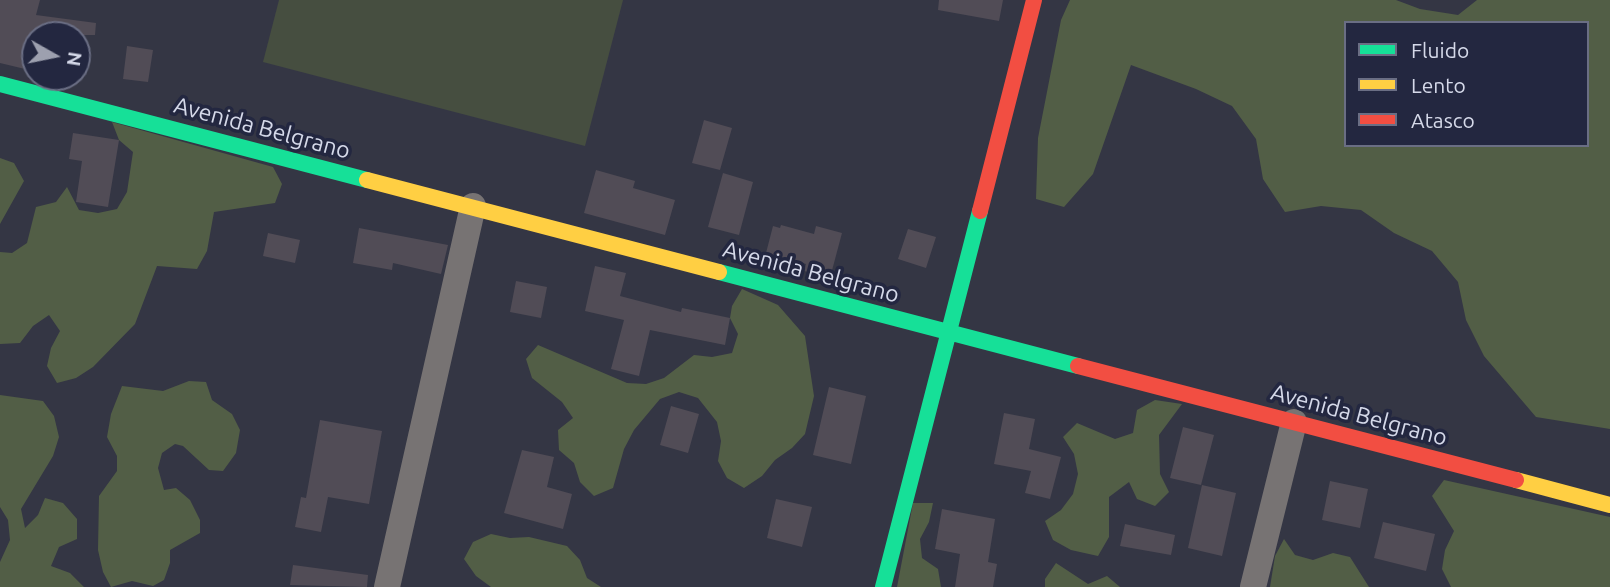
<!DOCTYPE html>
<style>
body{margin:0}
#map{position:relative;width:1610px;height:587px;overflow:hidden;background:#343644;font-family:Ubuntu,sans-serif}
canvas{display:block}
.legend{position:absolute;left:1344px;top:21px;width:245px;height:126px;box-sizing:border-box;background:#232740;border:2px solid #6a6e84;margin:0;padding:9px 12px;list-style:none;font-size:21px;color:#d5d9e9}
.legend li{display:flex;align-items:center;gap:14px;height:35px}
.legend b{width:35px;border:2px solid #6a6e84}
.north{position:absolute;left:21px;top:21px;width:70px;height:70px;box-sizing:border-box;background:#232740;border:2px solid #6a6e84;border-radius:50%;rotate:99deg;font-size:19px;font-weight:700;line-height:28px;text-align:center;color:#d5d9e9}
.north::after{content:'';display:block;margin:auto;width:24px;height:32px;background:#9da0af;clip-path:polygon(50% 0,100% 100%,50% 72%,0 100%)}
</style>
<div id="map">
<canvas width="1610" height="587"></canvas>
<ul class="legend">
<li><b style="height:9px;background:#16e098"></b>Fluido</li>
<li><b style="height:9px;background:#ffcf43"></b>Lento</li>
<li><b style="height:9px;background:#f24e42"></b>Atasco</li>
</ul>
<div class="north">N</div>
</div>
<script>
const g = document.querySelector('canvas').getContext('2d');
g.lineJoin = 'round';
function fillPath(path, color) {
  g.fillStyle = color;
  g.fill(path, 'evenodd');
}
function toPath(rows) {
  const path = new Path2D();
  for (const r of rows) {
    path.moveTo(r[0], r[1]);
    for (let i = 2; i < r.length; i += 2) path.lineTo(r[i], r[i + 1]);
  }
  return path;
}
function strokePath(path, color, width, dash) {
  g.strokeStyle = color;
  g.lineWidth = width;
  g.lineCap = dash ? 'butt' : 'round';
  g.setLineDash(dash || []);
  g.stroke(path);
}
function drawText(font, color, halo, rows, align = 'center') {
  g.font = font + ' Ubuntu,sans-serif';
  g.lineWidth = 7;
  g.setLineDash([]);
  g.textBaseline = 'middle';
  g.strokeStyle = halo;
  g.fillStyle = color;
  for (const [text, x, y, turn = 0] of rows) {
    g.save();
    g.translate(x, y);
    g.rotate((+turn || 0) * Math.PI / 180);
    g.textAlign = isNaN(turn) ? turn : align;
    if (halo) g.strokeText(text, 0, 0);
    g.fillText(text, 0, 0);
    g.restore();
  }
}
fillPath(toPath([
 [279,0,623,0,585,146,263,62]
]), '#464e40');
fillPath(toPath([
 [1070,0,1396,0,1420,9,1458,15,1477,0,1610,0,1610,429,1536,417,1484,356,1466,320,1458,282,1432,251,1394,233,1361,210,1321,206,1285,212,1263,179,1256,139,1232,106,1196,89,1131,65,1093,174,1064,207,1036,199,1038,138,1061,20],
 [1346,23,1587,23,1587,145,1346,145],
 [112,122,273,167,282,184,275,203,214,212,207,251,197,269,157,266,135,324,93,367,76,378,57,383,47,366,51,348,60,331,49,315,33,326,20,343,0,344,0,252,12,253,27,243,36,207,56,202,67,187,79,210,98,213,117,209,127,192,133,152,119,140],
 [0,158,14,163,24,181,0,224],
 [742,289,778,305,805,336,814,396,805,434,792,448,775,460,762,476,744,488,727,478,718,461,721,441,717,422,698,398,679,392,660,399,634,430,624,449,613,488,594,496,580,482,574,463,559,450,558,430,573,418,562,402,532,378,526,359,538,345,627,383,646,384,664,378,694,355,712,357,732,353,738,334,730,318,732,306],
 [189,381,206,382,212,400,232,414,240,430,236,453,223,471,209,470,183,446,175,444,162,453,158,468,164,490,176,488,190,500,200,520,200,533,170,550,170,563,164,580,153,586,132,581,111,587,103,572,98,550,99,496,117,471,117,456,107,437,111,414,122,386,163,391],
 [0,395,43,401,54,416,59,437,53,456,21,509,25,528,38,515,45,498,63,503,77,519,77,539,59,547,51,566,70,573,84,587,0,587,0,562,10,540,8,520,0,507],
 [1155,400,1182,404,1159,435,1160,474,1169,492,1155,506,1137,499,1129,482,1109,497,1109,537,1098,556,1071,550,1053,540,1045,521,1061,510,1073,494,1078,474,1074,454,1063,437,1077,423,1115,439,1133,433,1137,410],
 [1444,480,1610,517,1610,587,1451,587,1442,569,1445,550,1454,531,1432,496],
 [913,503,933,503,929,522,920,539,922,558,938,569,941,587,897,587],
 [491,534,510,538,529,537,567,546,580,560,587,578,601,587,491,587,476,576,464,559,473,542],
 [1284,539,1295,555,1313,560,1333,553,1350,557,1369,587,1270,587,1275,556],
 [1056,563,1088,584,1107,576,1120,587,1045,587,1045,579]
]), '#525e46');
fillPath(toPath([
 [0,0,40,0,36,15,96,23,95,35,32,35,25,69,0,63],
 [939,0,1003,0,999,21,938,10],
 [127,46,153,50,148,82,123,79],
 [704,120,732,128,720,170,692,163],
 [73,133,119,140,108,207,76,202,82,161,69,159],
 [596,170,635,181,633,188,675,200,665,235,584,213],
 [723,173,753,182,739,235,708,227],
 [781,225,814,234,816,226,842,233,830,278,804,271,806,264,766,253,773,226,780,228],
 [359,228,448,245,441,274,393,263,392,270,353,263],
 [908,229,936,237,926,268,898,259],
 [268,233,300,240,295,263,263,256],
 [595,266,626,273,620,296,681,312,682,308,730,318,725,345,650,330,639,376,611,369,624,320,585,311],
 [516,281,547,287,541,318,510,312],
 [829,387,866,396,851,464,813,455],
 [671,406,699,414,688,453,660,445],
 [1004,413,1035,419,1029,449,1061,457,1050,499,1025,493,1031,471,994,464],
 [320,420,382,431,369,504,328,497,321,532,295,527,301,497,306,498],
 [1183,427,1214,435,1201,485,1170,478],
 [522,450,554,457,547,487,572,494,563,529,504,513],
 [1330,481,1368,489,1360,528,1322,520],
 [1202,485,1236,493,1222,556,1188,548],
 [776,499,812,507,802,547,767,538],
 [942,509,995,519,988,562,997,564,993,587,955,587,960,554,935,549],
 [1383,522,1435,534,1426,571,1374,558],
 [1125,524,1175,535,1171,555,1120,546],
 [293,565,368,575,367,587,290,585]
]), '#514c56');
strokePath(toPath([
 [387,587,473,206],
 [1253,587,1294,422]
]), '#777373', 26);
strokePath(toPath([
 [0,84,367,180],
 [719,272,1078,366],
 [883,587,980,211]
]), '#16e098', 16);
strokePath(toPath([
 [367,180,719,272],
 [1516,480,1610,505]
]), '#ffcf43', 16);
strokePath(toPath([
 [980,211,1034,0],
 [1078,366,1516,480]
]), '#f24e42', 16);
drawText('23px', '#d5d9e9', '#232740', [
 ["Avenida Belgrano",262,128,15],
 ["Avenida Belgrano",811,272,15],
 ["Avenida Belgrano",1359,415,15]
]);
</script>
